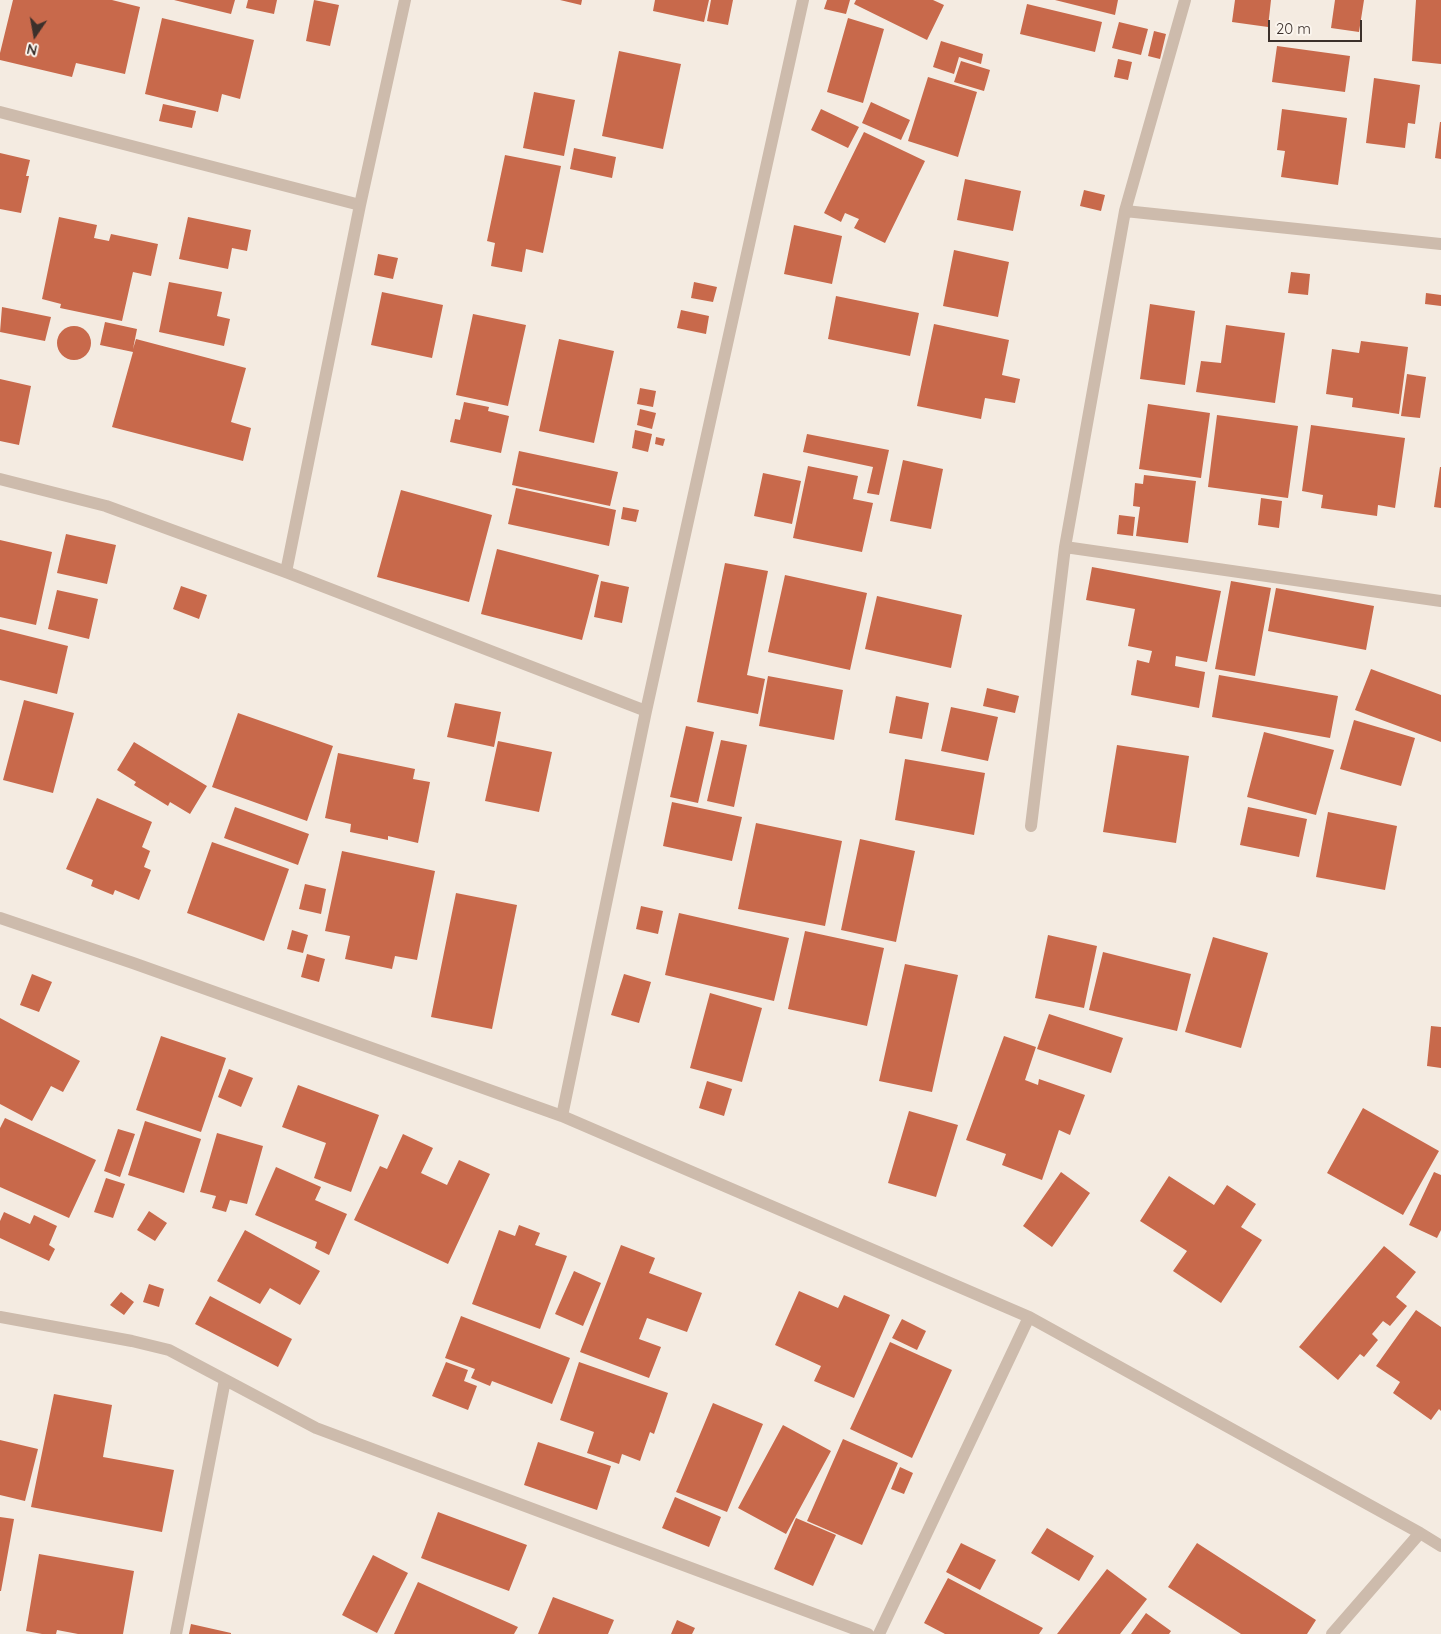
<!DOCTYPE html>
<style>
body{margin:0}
#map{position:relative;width:1441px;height:1634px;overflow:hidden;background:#f4ebe1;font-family:Quicksand,sans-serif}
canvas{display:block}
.north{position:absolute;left:10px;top:10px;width:50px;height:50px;-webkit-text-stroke:4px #fbf5ee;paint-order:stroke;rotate:192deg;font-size:14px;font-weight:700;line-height:20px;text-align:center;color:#3b302b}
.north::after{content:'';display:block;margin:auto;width:18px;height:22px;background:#3b302b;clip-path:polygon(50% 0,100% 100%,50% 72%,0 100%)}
.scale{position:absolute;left:1268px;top:20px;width:94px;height:22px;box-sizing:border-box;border:2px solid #3b302b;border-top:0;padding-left:6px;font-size:15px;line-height:18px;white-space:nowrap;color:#3b302b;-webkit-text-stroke:4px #fbf5ee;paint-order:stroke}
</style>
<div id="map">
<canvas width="1441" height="1634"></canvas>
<div class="north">N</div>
<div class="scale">20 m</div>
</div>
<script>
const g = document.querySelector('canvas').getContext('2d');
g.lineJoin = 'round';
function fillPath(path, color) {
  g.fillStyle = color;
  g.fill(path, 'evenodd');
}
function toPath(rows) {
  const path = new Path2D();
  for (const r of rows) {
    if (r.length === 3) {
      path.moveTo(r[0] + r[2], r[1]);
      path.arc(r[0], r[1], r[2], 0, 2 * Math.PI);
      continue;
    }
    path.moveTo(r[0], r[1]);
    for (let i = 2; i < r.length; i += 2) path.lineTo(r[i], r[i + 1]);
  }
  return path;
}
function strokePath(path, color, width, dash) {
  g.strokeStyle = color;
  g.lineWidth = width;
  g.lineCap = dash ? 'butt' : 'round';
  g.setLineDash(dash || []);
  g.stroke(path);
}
fillPath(toPath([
 [13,0,112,0,140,7,125,74,76,63,72,77,0,60,0,53],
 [174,0,235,0,231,14],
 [248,0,277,0,274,14,246,8],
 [314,0,339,5,330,46,306,41],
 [560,0,582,0,581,5],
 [655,0,709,0,704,22,653,11],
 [711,0,733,0,728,25,707,21],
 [827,0,850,0,846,14,824,9],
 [856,0,933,0,944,5,927,40,854,4],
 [1055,0,1118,0,1115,15],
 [1235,0,1271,0,1268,27,1232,22],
 [1335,0,1364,0,1359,32,1331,28],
 [1416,0,1441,0,1441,64,1412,61],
 [1027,4,1102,22,1095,52,1020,34],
 [162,18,254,40,240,99,222,94,218,112,145,94],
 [848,18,884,29,863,103,827,92],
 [1119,22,1148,29,1141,55,1112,48],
 [1154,31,1166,34,1160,59,1148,56],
 [941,41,983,54,981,64,959,57,954,74,933,67],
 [1277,46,1350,56,1345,92,1272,82],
 [619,51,681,64,663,149,602,136],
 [1118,59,1132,62,1128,80,1114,77],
 [961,61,990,70,984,91,954,82],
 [928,77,977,92,958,157,908,141],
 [1374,78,1420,85,1415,124,1408,123,1405,148,1366,143],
 [534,92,575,100,564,156,523,148],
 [871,102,910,120,901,140,862,123],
 [163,104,196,111,192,128,159,121],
 [821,109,859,127,848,148,811,130],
 [1282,109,1347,118,1338,185,1281,177,1285,151,1277,150],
 [1440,122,1441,122,1441,159,1435,158],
 [864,132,925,161,885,243,854,228,859,219,845,213,841,222,824,213],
 [574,148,616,157,612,178,570,169],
 [0,153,30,160,26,176,29,176,21,213,0,209],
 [505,155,561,166,543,253,526,249,522,272,491,266,495,243,487,241],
 [965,179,1021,191,1013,231,957,220],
 [1084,190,1105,195,1101,211,1080,206],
 [59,217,97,225,94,238,109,241,111,234,158,244,151,276,133,272,122,321,60,308,61,304,42,299],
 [188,217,251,230,247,251,232,248,228,269,179,259],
 [794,225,842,236,832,284,784,274],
 [954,250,1009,262,998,317,943,306],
 [378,254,398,258,393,279,374,275],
 [1291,272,1310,274,1308,295,1288,293],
 [169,282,222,292,217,316,230,319,224,346,159,332],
 [694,282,717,287,713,302,691,298],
 [382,292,443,305,432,358,371,345],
 [1426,293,1441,295,1441,306,1425,304],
 [836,296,919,313,910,356,828,339],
 [1150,304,1195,311,1185,385,1140,379],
 [2,307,51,317,45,341,0,332],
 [681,310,709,316,706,334,677,328],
 [473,314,526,325,508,406,456,395],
 [105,322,137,329,133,349,136,339,246,368,231,422,251,428,243,461,112,427,133,352,100,345],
 [934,324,1009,340,1002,375,1020,379,1015,403,985,398,981,419,917,406],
 [1226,325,1285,333,1275,403,1196,392,1201,361,1221,363],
 [74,343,17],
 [559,339,614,351,594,443,539,431],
 [1361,341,1408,347,1399,414,1352,407,1353,398,1326,394,1332,349,1359,353],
 [1407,374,1426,377,1420,418,1401,416],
 [0,379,31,386,19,445,0,441],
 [640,388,656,391,653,407,637,404],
 [464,402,489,407,488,411,509,416,501,453,450,442,455,419,460,420],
 [1148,404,1210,413,1201,478,1139,469],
 [640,409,656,413,652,429,637,425],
 [1217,415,1298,426,1288,498,1208,487],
 [1311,425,1405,438,1395,508,1378,505,1377,516,1321,508,1323,495,1302,491],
 [635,430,652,434,648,452,632,448],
 [807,434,889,450,879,495,867,493,873,467,803,452],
 [656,437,665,439,663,446,655,444],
 [519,451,618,472,610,506,512,485],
 [903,460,943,469,931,529,890,521],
 [808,466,858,476,853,499,873,503,862,552,793,538],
 [1440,467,1441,467,1441,508,1434,507],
 [763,473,801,481,792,524,754,516],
 [1144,475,1196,481,1188,543,1136,536,1140,507,1133,506,1135,483,1143,484],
 [516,488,616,510,609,546,508,524],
 [401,490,492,515,469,602,377,577],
 [1261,498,1282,501,1279,528,1258,525],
 [623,507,639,510,636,522,621,519],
 [1119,515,1135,517,1133,536,1117,534],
 [66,534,116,545,107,584,57,573],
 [0,540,52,552,36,625,0,617],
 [497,549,599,575,582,640,481,614],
 [725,563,768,571,747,675,765,679,758,714,697,702],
 [1092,567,1221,591,1207,662,1176,656,1175,666,1205,672,1199,708,1131,695,1137,660,1149,663,1152,651,1128,646,1135,609,1086,600],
 [785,575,867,593,850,670,768,652],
 [601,581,629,587,622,623,594,617],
 [1231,581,1271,588,1255,676,1215,669],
 [181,586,207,595,199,619,173,609],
 [1276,588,1374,606,1366,650,1268,631],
 [57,590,98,599,89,639,48,629],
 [877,596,962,615,951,668,865,649],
 [0,629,68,646,57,694,0,680],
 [1371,669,1441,695,1441,742,1355,710],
 [1219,675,1338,696,1330,738,1212,717],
 [768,676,843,690,834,740,759,726],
 [987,688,1019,696,1015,713,983,706],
 [896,696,929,703,922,739,889,733],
 [24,700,74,713,53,793,3,780],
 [455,703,501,712,494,747,447,737],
 [951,707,998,717,988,761,941,751],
 [238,713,333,746,307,821,212,787],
 [1354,720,1415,738,1401,786,1340,769],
 [686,726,714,732,698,803,670,797],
 [1264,732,1334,750,1316,815,1247,797],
 [721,740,747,745,734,807,707,801],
 [498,741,552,752,539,812,485,801],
 [134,742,207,786,190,814,170,802,168,806,134,785,136,782,117,770],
 [1117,745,1189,756,1176,843,1103,832],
 [338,753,415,769,413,779,430,782,418,843,388,836,388,840,350,832,351,824,325,818],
 [905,759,985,773,974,835,895,820],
 [97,798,152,822,142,847,150,851,144,867,151,870,139,900,115,890,113,895,91,886,93,880,66,869],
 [672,802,742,817,732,861,663,846],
 [235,807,309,834,298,865,224,838],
 [1248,807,1307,819,1299,857,1240,845],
 [1328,812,1397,826,1385,890,1316,877],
 [756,823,842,841,825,926,738,909],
 [860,839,915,851,896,942,841,930],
 [212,842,289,869,264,941,187,913],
 [342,851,435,871,417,960,395,956,392,969,345,959,350,936,325,931],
 [305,884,326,889,321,914,299,909],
 [456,893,517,905,492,1029,431,1017],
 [641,906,663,911,658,934,636,929],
 [679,913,789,938,774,1001,665,975],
 [292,930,308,935,303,953,287,949],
 [805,931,884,948,867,1026,788,1009],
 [1048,935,1097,946,1084,1008,1035,998],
 [1213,937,1268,953,1241,1048,1185,1032],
 [1103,952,1191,974,1177,1031,1089,1010],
 [307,954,325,959,319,982,301,977],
 [905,964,958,975,932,1092,879,1081],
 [32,974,52,982,39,1012,20,1005],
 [624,974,651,982,639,1023,611,1015],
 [710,993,762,1008,742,1082,690,1068],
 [1049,1014,1123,1038,1111,1073,1037,1049],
 [0,1018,80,1061,63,1092,51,1086,32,1121,0,1104],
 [1431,1026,1441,1027,1441,1068,1427,1066],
 [161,1036,226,1058,201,1132,136,1110],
 [1004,1036,1036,1047,1025,1080,1038,1085,1039,1079,1085,1095,1070,1135,1059,1130,1042,1180,1002,1165,1006,1154,966,1140],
 [229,1069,253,1078,241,1107,218,1097],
 [707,1081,732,1089,724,1116,699,1108],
 [298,1085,379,1115,351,1192,314,1178,326,1143,282,1127],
 [1363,1108,1439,1151,1403,1215,1327,1173],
 [909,1111,958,1125,936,1197,888,1183],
 [5,1118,96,1160,69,1218,0,1187,0,1128],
 [145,1121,201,1139,184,1193,128,1175],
 [118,1129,135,1134,120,1177,104,1171],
 [217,1133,263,1146,247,1204,230,1200,226,1212,212,1208,216,1196,200,1192],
 [403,1134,433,1148,421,1173,447,1185,459,1160,490,1174,448,1264,354,1220,380,1166,387,1169],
 [276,1167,321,1187,315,1200,347,1214,329,1255,315,1248,317,1242,255,1215],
 [1061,1172,1090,1193,1052,1247,1023,1226],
 [1434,1172,1441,1175,1441,1230,1437,1238,1409,1225],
 [1169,1176,1214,1205,1227,1185,1256,1204,1241,1227,1262,1240,1221,1303,1173,1271,1187,1251,1140,1221],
 [106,1178,125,1184,113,1218,94,1212],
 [149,1211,167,1223,155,1241,137,1230],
 [4,1212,30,1224,34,1215,57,1226,49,1245,55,1249,49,1261,0,1238,0,1221],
 [519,1225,540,1233,535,1245,567,1256,540,1329,472,1304,499,1230,515,1236],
 [245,1230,320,1271,300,1305,270,1288,260,1304,217,1281],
 [621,1245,655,1258,649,1273,702,1293,687,1332,647,1318,639,1339,661,1347,649,1378,580,1352],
 [1384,1246,1416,1272,1396,1297,1407,1306,1390,1326,1383,1321,1372,1334,1378,1340,1364,1357,1360,1354,1338,1380,1299,1347],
 [574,1271,601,1283,583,1326,555,1314],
 [149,1284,164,1289,159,1307,143,1302],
 [799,1291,838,1308,844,1295,890,1315,854,1398,814,1381,821,1366,775,1345],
 [121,1292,134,1302,124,1315,110,1305],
 [210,1296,292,1339,278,1367,195,1324],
 [1416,1310,1441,1327,1441,1411,1439,1409,1431,1420,1393,1393,1400,1382,1376,1366],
 [461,1316,570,1358,552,1404,492,1381,490,1386,471,1378,475,1369,445,1358],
 [902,1319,926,1331,917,1350,892,1338],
 [890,1342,952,1370,912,1458,850,1429],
 [446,1362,468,1370,464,1381,477,1386,468,1410,432,1396],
 [579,1362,668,1393,654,1434,650,1432,640,1461,622,1454,619,1464,587,1453,594,1432,560,1420],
 [54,1394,112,1405,103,1457,174,1470,162,1532,31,1507],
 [713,1403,763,1424,727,1512,676,1492],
 [783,1425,831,1451,786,1534,738,1508],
 [843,1439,898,1463,862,1545,807,1521],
 [0,1440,38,1449,25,1501,0,1495],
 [538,1442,611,1466,597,1510,524,1485],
 [900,1467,913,1473,904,1494,891,1489],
 [675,1497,721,1517,709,1547,662,1528],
 [438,1512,527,1545,509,1591,421,1558],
 [0,1517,14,1519,1,1591,0,1591],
 [796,1518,836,1535,813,1586,774,1569],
 [1047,1528,1094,1556,1079,1581,1031,1553],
 [961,1543,996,1560,980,1590,946,1572],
 [1197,1543,1316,1620,1307,1634,1241,1634,1168,1587],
 [39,1554,134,1571,123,1634,78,1634,57,1630,56,1634,42,1634,26,1631],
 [373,1555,408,1573,377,1633,342,1615],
 [1107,1569,1147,1599,1120,1634,1057,1634],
 [948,1578,1043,1628,1039,1634,945,1634,924,1623],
 [418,1582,518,1627,514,1634,394,1634],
 [553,1597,614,1620,608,1634,538,1634],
 [1146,1613,1171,1631,1169,1634,1131,1634],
 [677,1620,695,1628,692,1634,671,1634],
 [191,1624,231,1633,231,1634,189,1634]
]), '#c8694b');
strokePath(toPath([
 [0,112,360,205],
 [1125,211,1441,244],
 [0,479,106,506,286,572,646,711],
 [1065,547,1441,601],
 [286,572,360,205,405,0],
 [1031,826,1065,547,1125,211,1185,0],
 [0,918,133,963,562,1116,1029,1317,1420,1533,1441,1546],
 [562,1116,646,711,803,0],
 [0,1317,132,1341,169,1350,316,1428,868,1634],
 [176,1634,225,1380],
 [879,1634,1029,1317],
 [1332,1634,1420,1533]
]), '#cdbbac', 12);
</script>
